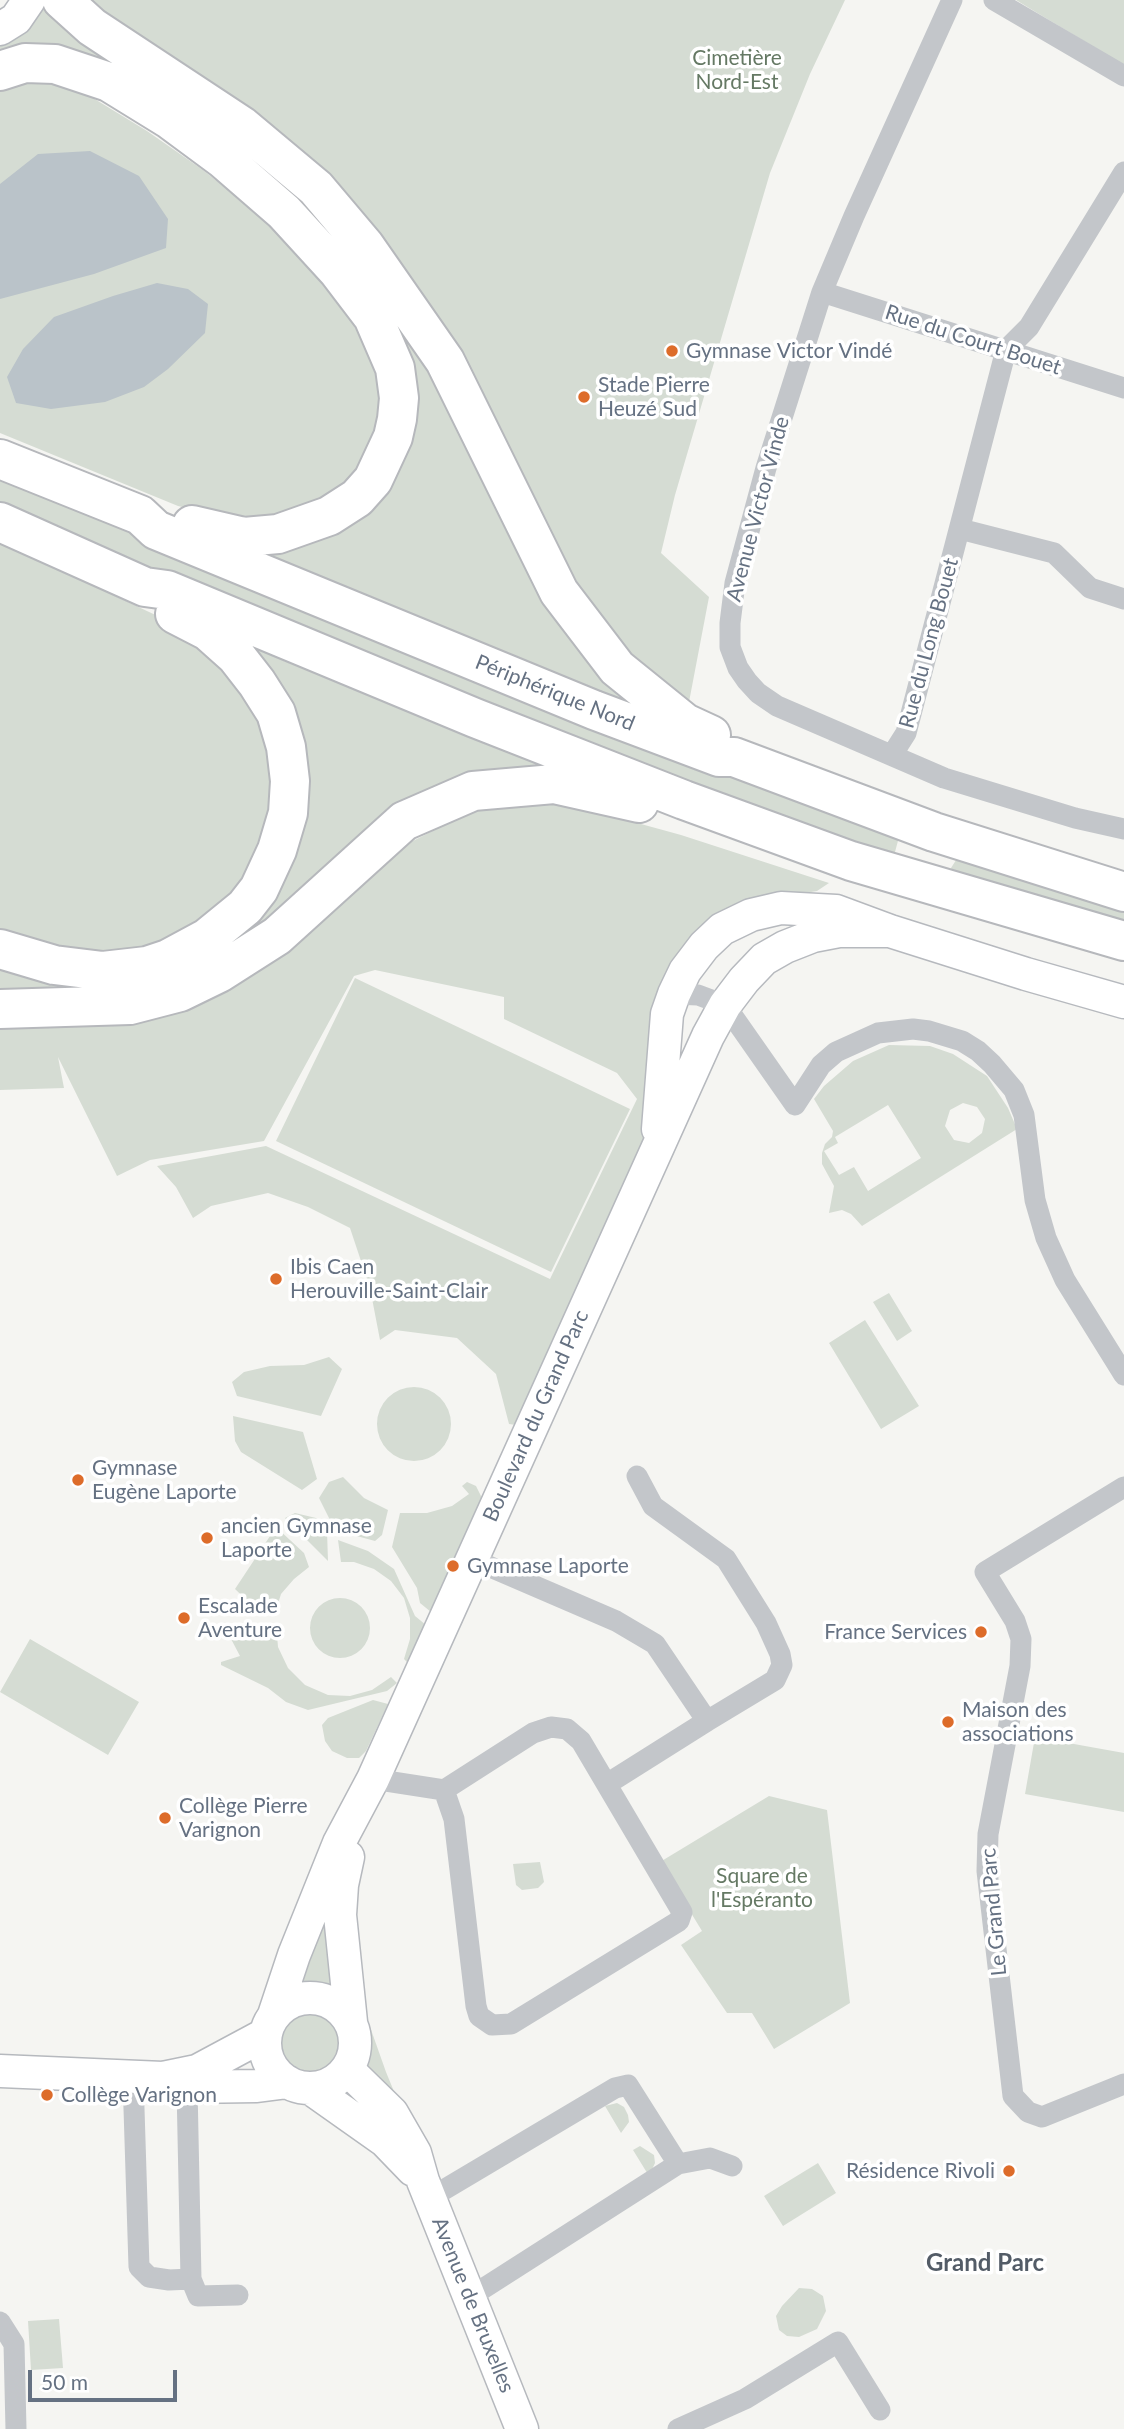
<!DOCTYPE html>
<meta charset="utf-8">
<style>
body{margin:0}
#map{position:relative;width:1124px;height:2429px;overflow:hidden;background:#f5f5f2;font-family:Lato,sans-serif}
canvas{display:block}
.scale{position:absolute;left:28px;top:2370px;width:149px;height:32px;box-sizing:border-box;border:4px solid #657182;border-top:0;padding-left:9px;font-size:21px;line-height:24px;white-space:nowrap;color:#657182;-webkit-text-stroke:5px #fff;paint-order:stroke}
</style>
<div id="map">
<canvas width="1124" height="2429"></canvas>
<div class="scale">50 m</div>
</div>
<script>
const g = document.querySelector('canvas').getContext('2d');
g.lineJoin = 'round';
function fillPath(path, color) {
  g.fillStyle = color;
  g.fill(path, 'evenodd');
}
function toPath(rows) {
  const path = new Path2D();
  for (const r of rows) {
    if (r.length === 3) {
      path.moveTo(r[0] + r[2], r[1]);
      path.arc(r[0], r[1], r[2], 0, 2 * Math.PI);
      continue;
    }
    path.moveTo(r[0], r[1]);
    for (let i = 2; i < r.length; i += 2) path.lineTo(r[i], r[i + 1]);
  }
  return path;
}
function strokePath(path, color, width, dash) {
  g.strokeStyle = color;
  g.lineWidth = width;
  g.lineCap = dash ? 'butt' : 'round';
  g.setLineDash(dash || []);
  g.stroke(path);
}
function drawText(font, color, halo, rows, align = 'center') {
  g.font = font + ' Lato,sans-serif';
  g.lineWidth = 7;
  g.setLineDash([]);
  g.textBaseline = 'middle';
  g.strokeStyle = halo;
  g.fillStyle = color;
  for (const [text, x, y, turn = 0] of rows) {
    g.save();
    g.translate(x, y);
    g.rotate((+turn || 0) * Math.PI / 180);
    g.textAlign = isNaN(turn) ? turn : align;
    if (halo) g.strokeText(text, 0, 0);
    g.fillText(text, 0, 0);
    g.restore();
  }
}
fillPath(toPath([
 [62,0,845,0,810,74,770,173,675,495,661,553,709,597,685,723,617,668,365,246],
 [1016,0,1124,0,1124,65,1039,14],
 [47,1,286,185,335,233,406,324,630,695,626,701,252,549,352,517,406,375,197,121,0,58,0,45,26,29,41,12],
 [14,83,52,83,93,98,147,131,203,170,259,215,309,265,334,293,374,359,382,415,353,479,291,516,229,518,178,506,0,433,0,90],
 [0,478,293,601,899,837,895,852,886,857,812,834,104,551,0,503],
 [0,542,164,619,201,641,261,720,271,749,274,790,261,853,221,910,189,935,136,952,87,957,0,933],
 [248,641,284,661,542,763,541,768,475,774,262,933,148,989,0,995,0,965,114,986,296,845],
 [535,801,601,813,681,835,829,883,817,891,758,901,665,985,650,1132,524,1426,509,1424,496,1374,457,1338,395,1330,380,1340,370,1288,350,1228,308,1207,268,1193,211,1206,193,1218,176,1187,157,1166,266,1146,550,1279,637,1099,617,1073,504,1019,504,997,375,970,354,976,264,1141,150,1160,117,1176,58,1057,64,1088,0,1090,0,1022,169,1010,249,978,315,926,401,847,474,810],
 [958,857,1124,901,1124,929,954,878,951,868],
 [355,978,630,1109,551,1272,276,1141],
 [889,1045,930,1046,953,1054,987,1076,1008,1108,1017,1129,862,1226,851,1214,842,1210,829,1213,834,1186,822,1164,822,1153,825,1144,832,1137,833,1131,814,1099,824,1086,853,1061],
 [963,1103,977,1107,985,1119,982,1133,969,1143,954,1140,945,1126,950,1110],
 [888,1105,921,1158,868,1191,854,1167,839,1175,824,1151,838,1143,835,1137],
 [889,1293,912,1331,897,1341,873,1302],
 [865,1320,919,1406,881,1429,829,1343],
 [329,1357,342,1369,321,1416,237,1396,232,1382,244,1372,270,1366,304,1365],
 [414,1424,37],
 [233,1416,303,1432,317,1479,302,1490,241,1452,235,1441],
 [343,1477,364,1498,388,1510,382,1535,375,1541,353,1535,330,1520,319,1498,329,1482],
 [467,1482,476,1486,482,1498,431,1612,420,1603,417,1588,392,1547,400,1513,427,1513,452,1506,469,1494,462,1486],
 [295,1513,316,1518,327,1531,328,1561,285,1518],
 [276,1527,304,1553,309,1567,294,1579,281,1594,276,1610,261,1614,235,1589],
 [338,1540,368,1551,394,1569,415,1616,426,1625,410,1665,404,1659,410,1639,410,1618,404,1598,391,1581,374,1569,354,1562,341,1562],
 [340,1628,30],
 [259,1623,276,1624,278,1647,288,1668,305,1685,328,1695,350,1696,372,1690,391,1677,397,1683,387,1691,308,1710,286,1702,268,1688,221,1665,221,1662,240,1656,230,1637],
 [30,1639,139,1702,108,1755,0,1692],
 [373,1700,388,1704,366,1751,359,1758,347,1758,332,1751,325,1741,322,1725,328,1718],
 [1035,1737,1124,1753,1124,1812,1025,1794],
 [769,1796,827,1810,850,2003,774,2049,752,2013,727,2013,681,1945,702,1931,660,1862],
 [540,1862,544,1882,538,1888,522,1890,516,1885,513,1864],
 [330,1903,334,1985,304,1981,300,1973],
 [315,2007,327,2010,337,2016,349,2037,349,2049,346,2061,339,2070,328,2078,316,2082,282,2068,276,2057,274,2044,282,2020,292,2012,303,2008],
 [369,2024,386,2072,402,2111,363,2067],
 [617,2103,624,2107,628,2115,629,2122,621,2133,605,2106],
 [640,2146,654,2155,655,2163,649,2176,633,2150],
 [818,2163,836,2193,783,2226,764,2196],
 [799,2288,812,2289,823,2296,826,2311,817,2329,799,2337,787,2336,779,2330,776,2316,782,2306],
 [59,2319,63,2368,31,2370,28,2321]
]), '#d5dcd3');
fillPath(toPath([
 [90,151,139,176,168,219,166,248,94,274,0,299,0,184,38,154],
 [157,283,188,289,208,304,205,333,168,369,144,387,105,402,51,409,16,403,7,377,23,349,54,317,113,296]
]), '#bac3c9');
const secondary = toPath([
 [0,29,16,19,29,0],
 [658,1129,667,1014,674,994,685,971,704,946,722,929,751,915,781,908,836,911,890,931,1026,974,1124,1002],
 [348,1857,342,1885,340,1915,351,2022],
 [310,2043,45],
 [274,2015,294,1955,339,1843,373,1779,708,1036,725,1005,744,980,764,959,785,947,813,936,839,931,890,931],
 [347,2069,392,2113,415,2153,423,2181,522,2429],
 [0,2071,163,2078,197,2071,266,2034],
 [174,2082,187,2087,257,2086,288,2082],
 [310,2088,385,2141,413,2170]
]);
const highway = toPath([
 [62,0,92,27,242,126,316,188,365,246,445,361,559,592,617,668,685,723,711,735],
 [0,71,25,63,55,64,109,82,169,119,223,159,284,212,338,271,373,317,395,368,399,398,397,419,393,437,373,480,357,498,329,516,278,534,244,537,192,525],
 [0,459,140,515,156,530,594,710,719,757,734,757,934,832,1124,892],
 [0,522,145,587,167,590,475,718,684,800,851,861,1124,941],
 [0,949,54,965,103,971,147,966,168,959,207,938,245,907,259,889,277,850,288,813,290,781,286,747,276,713,257,683,236,656,208,631,175,614],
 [0,1009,130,1005,180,992,219,973,277,936,404,821,473,791,554,784,639,803]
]);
strokePath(secondary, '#b6b9be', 35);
strokePath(highway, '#b6b8bc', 42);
strokePath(toPath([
 [952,0,854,216,822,292,766,468,735,583,730,623,730,647,738,668,747,681,758,693,777,706,944,778,1075,818,1124,829],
 [994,0,1124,76],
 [822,292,1124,388],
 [960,529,1054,553,1090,588,1124,599],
 [892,755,906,733,1006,350,1029,327,1124,172],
 [674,994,698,995,725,1005,795,1105,821,1065,836,1052,878,1033,913,1029,929,1031,962,1041,978,1051,992,1064,1014,1090,1024,1115,1035,1200,1046,1238,1065,1280,1124,1375],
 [637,1476,653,1506,726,1559,766,1623,780,1654,782,1665,775,1680,707,1721],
 [1124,1487,985,1572,1015,1621,1021,1639,1020,1666,988,1834,987,1871,1013,2096,1028,2112,1042,2117,1124,2084],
 [472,1559,616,1621,655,1644,707,1721,607,1784],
 [373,1779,444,1790,533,1733,551,1727,567,1729,581,1741,682,1912,679,1921,511,2024,492,2025,479,2016,476,2006,454,1819,444,1790],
 [133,2077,139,2267,149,2277,169,2280,191,2279],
 [187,2087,191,2279,198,2296,238,2295],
 [678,2164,710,2158,732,2166],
 [430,2198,615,2088,628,2085,678,2164,470,2297],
 [0,2322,14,2344,16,2429],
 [678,2429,745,2399,838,2342,880,2410]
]), '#c3c6ca', 21);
strokePath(secondary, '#fff', 32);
strokePath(highway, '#fff', 38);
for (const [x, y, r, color] of [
 [672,351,7,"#dd6c2a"],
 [584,397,7,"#dd6c2a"],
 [276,1279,7,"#dd6c2a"],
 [78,1480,7,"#dd6c2a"],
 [207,1538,7,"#dd6c2a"],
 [453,1566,7,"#dd6c2a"],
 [184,1618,7,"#dd6c2a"],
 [981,1632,7,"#dd6c2a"],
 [948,1722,7,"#dd6c2a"],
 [165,1818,7,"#dd6c2a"],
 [47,2095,7,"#dd6c2a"],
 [1009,2171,7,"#dd6c2a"]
]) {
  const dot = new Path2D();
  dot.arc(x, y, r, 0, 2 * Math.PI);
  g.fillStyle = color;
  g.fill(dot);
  strokePath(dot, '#fff', 2.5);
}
drawText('21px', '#657964', '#fff', [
 ["Cimetière",737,58],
 ["Nord-Est",737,82],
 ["Square de",762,1876],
 ["l'Espéranto",762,1900]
]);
drawText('21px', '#657182', '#fff', [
 ["Rue du Court Bouet",973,340,18],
 ["Avenue Victor Vinde",758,509,-75],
 ["Rue du Long Bouet",929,643,-75],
 ["Périphérique Nord",555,693,22],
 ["Boulevard du Grand Parc",536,1416,-66],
 ["Le Grand Parc",994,1912,-95],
 ["Avenue de Bruxelles",473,2305,68]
]);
drawText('21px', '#657182', '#fff', [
 ["Gymnase Victor Vindé",686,351],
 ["Stade Pierre",598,385],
 ["Heuzé Sud",598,409],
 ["Ibis Caen",290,1267],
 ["Herouville-Saint-Clair",290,1291],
 ["Gymnase",92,1468],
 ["Eugène Laporte",92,1492],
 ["ancien Gymnase",221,1526],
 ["Laporte",221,1550],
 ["Gymnase Laporte",467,1566],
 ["Escalade",198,1606],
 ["Aventure",198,1630],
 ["France Services",967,1632,"right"],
 ["Maison des",962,1710],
 ["associations",962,1734],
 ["Collège Pierre",179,1806],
 ["Varignon",179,1830],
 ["Collège Varignon",61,2095],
 ["Résidence Rivoli",995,2171,"right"]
], 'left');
drawText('bold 24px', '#535c67', '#fff', [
 ["Grand Parc",985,2263]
]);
</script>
